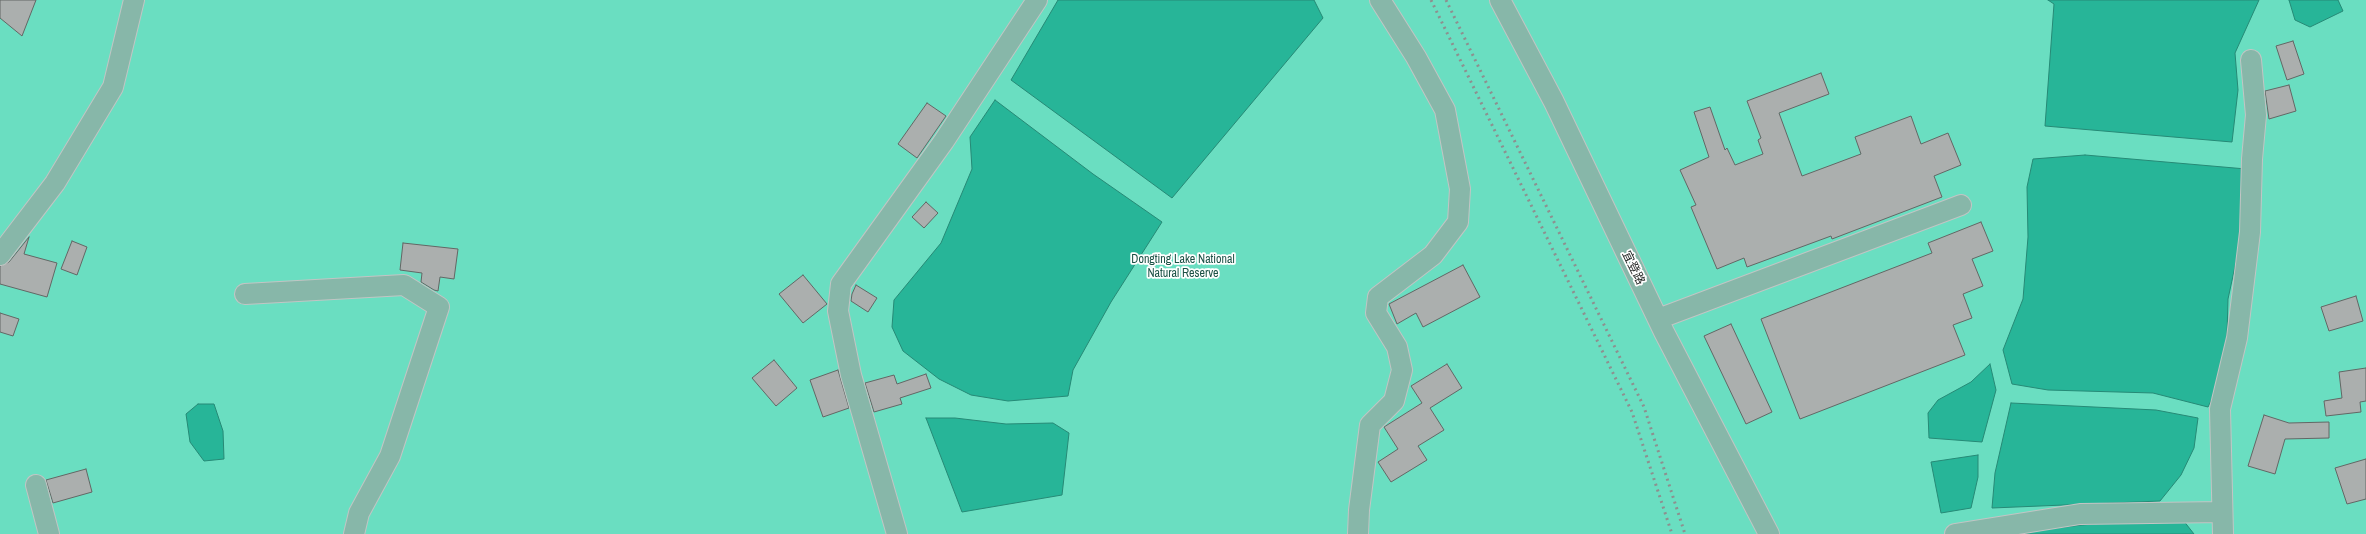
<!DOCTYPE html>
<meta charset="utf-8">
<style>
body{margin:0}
canvas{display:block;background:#e4e8e7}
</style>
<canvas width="2366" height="534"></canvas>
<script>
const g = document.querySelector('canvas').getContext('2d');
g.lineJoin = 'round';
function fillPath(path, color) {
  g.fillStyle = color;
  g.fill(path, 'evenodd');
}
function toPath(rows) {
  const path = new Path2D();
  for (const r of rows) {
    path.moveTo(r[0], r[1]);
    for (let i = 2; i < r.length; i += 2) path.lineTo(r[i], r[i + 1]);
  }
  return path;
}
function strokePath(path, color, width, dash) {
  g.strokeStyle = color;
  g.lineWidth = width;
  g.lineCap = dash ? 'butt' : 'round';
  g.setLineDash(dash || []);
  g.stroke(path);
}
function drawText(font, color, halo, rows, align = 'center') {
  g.font = font + ' "Archivo Narrow","Noto Sans SC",sans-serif';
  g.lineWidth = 3.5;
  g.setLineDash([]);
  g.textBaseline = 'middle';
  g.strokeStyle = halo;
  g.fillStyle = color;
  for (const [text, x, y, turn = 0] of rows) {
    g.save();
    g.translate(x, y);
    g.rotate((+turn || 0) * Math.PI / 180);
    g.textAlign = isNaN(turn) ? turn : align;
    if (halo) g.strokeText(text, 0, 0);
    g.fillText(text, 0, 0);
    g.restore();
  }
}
fillPath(toPath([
 [0,0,2366,0,2366,534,0,534]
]), '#6adec1');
const water = toPath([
 [1058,0,1314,0,1323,18,1172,198,1011,80,1058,0],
 [2048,0,2259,0,2235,53,2238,90,2232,142,2045,126,2054,4,2048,0],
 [2289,0,2338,0,2343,11,2310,27,2295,20,2289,0],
 [995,100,1093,174,1162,222,1111,302,1073,370,1068,396,1008,401,971,395,939,379,903,351,892,327,894,300,941,243,972,169,970,137,995,100],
 [2085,155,2246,169,2247,211,2228,299,2226,371,2208,407,2153,393,2048,390,2012,384,2003,350,2023,299,2028,237,2027,187,2033,159,2085,155],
 [1990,364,1996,390,1982,442,1929,438,1928,413,1938,400,1971,382,1990,364],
 [2011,403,2156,410,2198,418,2194,448,2181,475,2160,501,1992,508,1995,473,2011,403],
 [198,404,214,404,223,431,224,459,204,461,190,442,186,414,198,404],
 [926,418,955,418,1006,424,1053,423,1069,433,1062,495,962,512,926,418],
 [1978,455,1978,477,1971,508,1941,513,1931,462,1978,455],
 [2146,518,2183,520,2194,534,2001,534,2146,518]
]);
fillPath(water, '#27b598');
strokePath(water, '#268a76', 1);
const building = toPath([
 [0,0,36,0,22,36,0,18,0,0],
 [2293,41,2304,74,2287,80,2276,46,2293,41],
 [1821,73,1829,94,1779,113,1802,176,1861,154,1855,137,1911,116,1921,144,1948,133,1961,165,1934,176,1942,197,1832,239,1831,236,1747,267,1744,258,1717,269,1691,207,1696,205,1680,170,1709,157,1694,112,1710,107,1725,150,1727,148,1735,165,1763,154,1758,140,1761,138,1747,101,1821,73],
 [2289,85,2296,111,2269,119,2265,91,2289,85],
 [927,103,946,116,917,158,898,144,927,103],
 [926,202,938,213,924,228,912,217,926,202],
 [1981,222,1993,251,1972,259,1983,286,1963,294,1972,318,1953,325,1965,355,1800,419,1761,319,1932,253,1928,243,1981,222],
 [29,237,24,254,57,263,47,297,0,284,0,266,9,262,29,237],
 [72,241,87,247,77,275,61,269,72,241],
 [403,243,458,249,454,279,440,277,438,291,434,290,421,282,422,273,400,270,403,243],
 [1463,265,1480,297,1423,327,1416,313,1397,324,1389,304,1463,265],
 [803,275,827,304,803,323,779,294,803,275],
 [856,285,877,298,868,312,851,301,852,294,856,285],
 [2356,296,2363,321,2329,331,2321,307,2356,296],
 [0,313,19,319,13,336,0,332,0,313],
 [1731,324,1772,412,1746,424,1704,336,1731,324],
 [774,360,797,388,776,406,752,378,774,360],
 [1447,364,1462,388,1430,408,1444,430,1418,446,1427,460,1391,482,1378,462,1398,449,1384,427,1422,403,1411,386,1447,364],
 [2366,368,2366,401,2360,402,2361,412,2326,416,2324,401,2342,398,2339,372,2366,368],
 [838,370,849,408,823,417,810,380,838,370],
 [926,374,931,388,900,398,902,404,874,412,865,383,894,375,897,384,926,374],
 [2264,415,2289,423,2329,422,2329,438,2285,439,2275,474,2248,466,2264,415],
 [2366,459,2366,499,2347,504,2335,468,2366,459],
 [86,469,92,492,53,503,46,480,86,469]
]);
fillPath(building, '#abafae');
strokePath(building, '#636765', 1);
const minor = toPath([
 [1500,0,1554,102,1664,332,1769,534],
 [0,255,55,183,113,87,134,0],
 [245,294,404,285,439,307,390,456,359,513,354,534],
 [1658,319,1961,205],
 [36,485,49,534],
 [897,534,851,375,838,311,841,284,944,141,1037,0],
 [1358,534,1359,510,1370,425,1394,401,1402,370,1397,347,1376,313,1378,297,1433,255,1458,222,1460,189,1445,110,1416,57,1380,0],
 [1955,534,2080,514,2222,512],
 [2223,534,2220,409,2237,338,2250,232,2252,159,2256,115,2251,60]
]);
strokePath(minor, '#c2c5c4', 22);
strokePath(minor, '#87b7a9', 20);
strokePath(toPath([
 [1431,0,1632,412,1672,534],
 [1446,0,1644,407,1685,534]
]), '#8d908f', 3, [2, 4]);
drawText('12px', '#1b5145', '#fff', [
 ["Dongting Lake National",1183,260],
 ["Natural Reserve",1183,274]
]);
drawText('12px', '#252726', '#fff', [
 ["宜登路",1633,268,64]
]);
</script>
